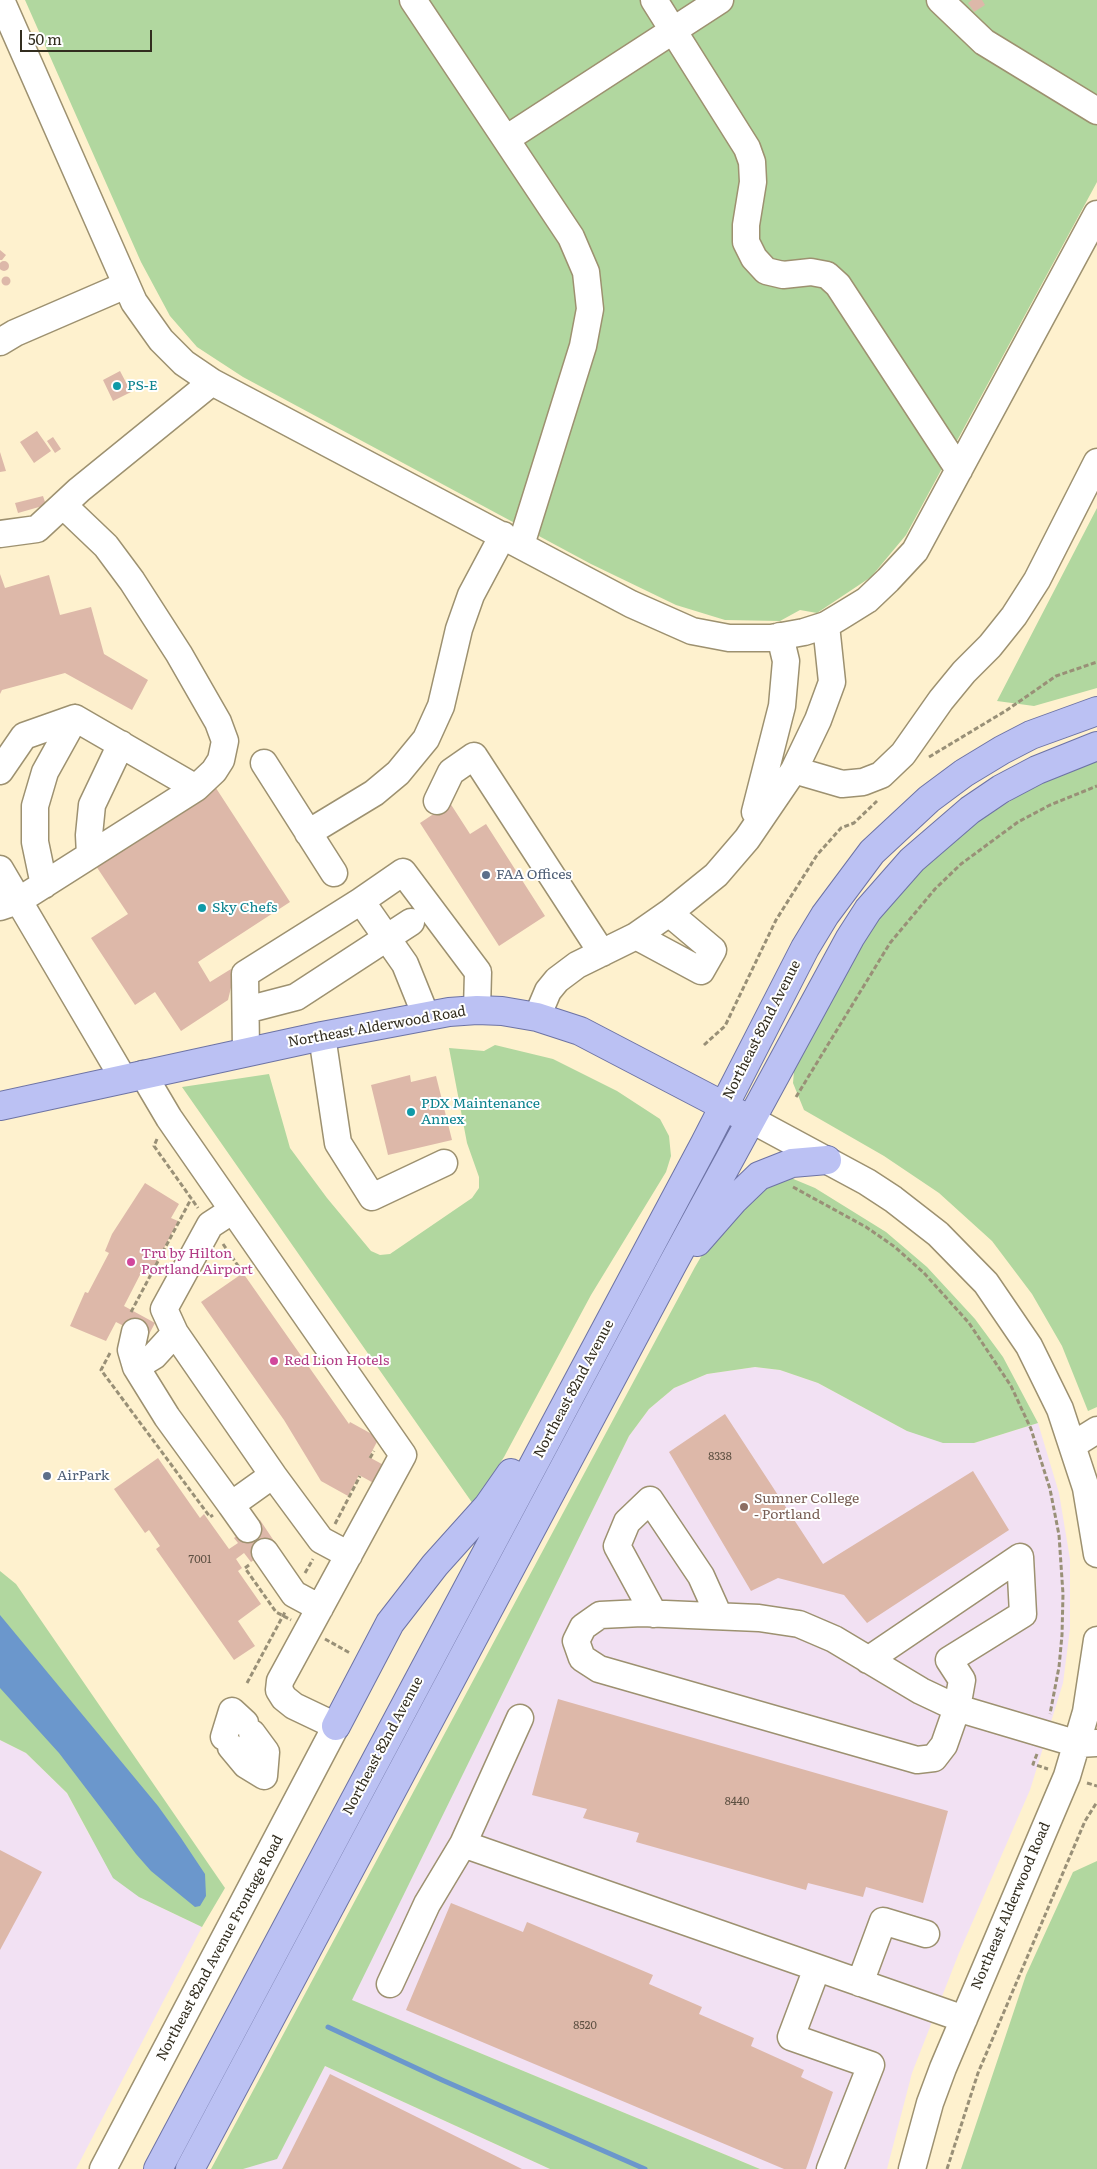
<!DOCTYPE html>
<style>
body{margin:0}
#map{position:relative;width:1097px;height:2169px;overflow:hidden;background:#fef1ce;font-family:Literata,serif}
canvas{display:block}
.scale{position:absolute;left:20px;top:30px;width:132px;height:22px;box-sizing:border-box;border:2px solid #322d1f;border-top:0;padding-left:6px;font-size:15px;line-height:18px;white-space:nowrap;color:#322d1f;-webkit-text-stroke:4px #fff;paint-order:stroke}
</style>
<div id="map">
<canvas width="1097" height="2169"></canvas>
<div class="scale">50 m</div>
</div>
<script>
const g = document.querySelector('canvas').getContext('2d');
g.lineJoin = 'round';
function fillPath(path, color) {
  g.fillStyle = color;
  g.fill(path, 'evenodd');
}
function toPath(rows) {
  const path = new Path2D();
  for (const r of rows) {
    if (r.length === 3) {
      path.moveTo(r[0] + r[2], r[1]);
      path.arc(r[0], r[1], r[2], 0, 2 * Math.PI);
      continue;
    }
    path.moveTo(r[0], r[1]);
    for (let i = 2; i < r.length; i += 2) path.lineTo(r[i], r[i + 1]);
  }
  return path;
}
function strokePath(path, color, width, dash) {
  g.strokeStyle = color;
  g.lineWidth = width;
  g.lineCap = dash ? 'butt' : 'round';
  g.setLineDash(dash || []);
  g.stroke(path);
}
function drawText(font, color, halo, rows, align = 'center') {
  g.font = font + ' Literata,serif';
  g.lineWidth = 4;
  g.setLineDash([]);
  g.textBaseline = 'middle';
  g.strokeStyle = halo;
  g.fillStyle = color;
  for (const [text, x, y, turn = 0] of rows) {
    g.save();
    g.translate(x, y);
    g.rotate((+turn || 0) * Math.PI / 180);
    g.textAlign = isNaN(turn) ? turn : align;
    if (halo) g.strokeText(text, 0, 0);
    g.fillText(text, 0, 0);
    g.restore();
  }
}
fillPath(toPath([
 [755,1367,780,1370,818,1383,907,1431,974,1443,1038,1423,1059,1493,1070,1559,1070,1629,1063,1683,1030,1790,959,1953,912,2073,887,2169,760,2169,351,2000,629,1436,649,1409,674,1388,707,1374],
 [0,1740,26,1753,67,1793,90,1836,139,1897,202,1927,76,2169,0,2169],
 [325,2066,550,2169,243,2169,277,2158]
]), '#f2e1f3');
fillPath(toPath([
 [25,0,1097,0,1097,182,906,535,871,577,817,613,800,610,780,621,725,620,676,605,591,564,243,377,197,347,170,316,141,262],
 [1097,508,1097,688,1034,706,997,701],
 [1097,760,1097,1407,1088,1411,1062,1346,1032,1294,992,1241,939,1193,884,1156,804,1110,793,1083,794,1071,801,1052,874,924,902,885,938,853,982,819,1043,780],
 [495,1045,553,1059,617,1091,660,1119,669,1136,671,1156,666,1172,591,1295,504,1457,473,1504,182,1087,269,1074,290,1148,327,1198,371,1251,380,1255,390,1254,472,1198,479,1188,479,1177,467,1143,449,1048,484,1051],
 [791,1178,815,1188,886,1232,927,1267,975,1319,1003,1357,1038,1423,974,1443,943,1443,907,1431,818,1383,780,1370,755,1367,707,1374,674,1388,649,1409,629,1436,352,2000,760,2169,550,2169,325,2066,277,2159,243,2169,211,2169,695,1267,715,1233,760,1186],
 [0,1571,16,1584,225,1888,202,1927,139,1897,113,1878,67,1793,26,1753,0,1740],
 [1097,1861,1097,2169,961,2169,1026,1975,1073,1872]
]), '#b1d79f');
fillPath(toPath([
 [0,1615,158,1806,181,1838,205,1874,206,1896,200,1906,195,1907,151,1871,136,1854,59,1753,0,1688]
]), '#6b97cc');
strokePath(toPath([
 [328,2027,442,2080,645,2169]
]), '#6b97cc', 5);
fillPath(toPath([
 [972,0,982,0,985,5,974,12,968,3],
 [0,250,6,255,2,260,0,260],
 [4,266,5],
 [6,281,4.5],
 [120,371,131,392,113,401,103,380],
 [37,431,51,451,34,463,20,442],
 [53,437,61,449,55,453,47,441],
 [0,452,6,471,0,472],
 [43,496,46,505,18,513,15,503],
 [0,574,5,588,49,575,60,615,91,607,104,654,148,680,132,710,65,673,2,690,0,694],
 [214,785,290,902,198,962,210,982,231,969,234,975,228,1000,181,1031,155,992,135,1005,91,938,128,914,94,863],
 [450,803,470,834,486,824,545,916,499,946,420,823],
 [410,1075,411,1082,436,1076,452,1140,388,1155,371,1085],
 [145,1183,179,1204,171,1218,178,1221,150,1275,142,1271,124,1306,155,1323,147,1338,116,1322,106,1341,70,1326,85,1292,88,1293,109,1253,105,1251,112,1234],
 [243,1273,349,1424,350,1422,379,1438,369,1457,389,1468,379,1486,359,1475,348,1496,321,1481,284,1420,201,1302],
 [725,1414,823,1564,973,1471,1009,1530,867,1623,844,1595,778,1578,751,1591,669,1452],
 [158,1458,200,1518,204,1514,229,1549,238,1543,234,1538,260,1520,276,1544,251,1562,244,1553,236,1559,242,1568,238,1571,261,1604,238,1621,255,1646,234,1660,156,1549,160,1546,149,1530,145,1533,114,1489],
 [558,1699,948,1811,923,1903,866,1887,863,1897,808,1883,806,1890,636,1842,639,1833,583,1818,587,1809,532,1795],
 [0,1850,42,1872,0,1950],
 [451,1903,523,1932,527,1922,653,1975,649,1984,702,2007,699,2014,754,2038,751,2046,804,2070,801,2077,833,2092,806,2169,784,2169,406,2010],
 [330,2074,522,2169,282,2169]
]), '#ddb8a9');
const minor = toPath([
 [1,0,134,302,161,340,184,363,212,382,631,604,692,631,729,638,771,638,804,632,826,625,841,616,867,600,888,580,915,551,1097,214],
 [413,0,571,237,586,272,590,309,583,346,521,545],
 [654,0,747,148,752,162,753,182,746,225,746,242,754,258,766,271,783,275,811,272,827,275,838,285,959,470],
 [940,0,984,42,1097,111],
 [506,139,720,0],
 [0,342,15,333,126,285],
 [63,505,106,546,132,581,179,654,218,722,225,741,221,760,214,771,196,788],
 [0,534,37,529,79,490,212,382],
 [264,763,334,873],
 [794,770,842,784,863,782,881,775,903,754,941,700,964,672,990,646,1014,616,1037,580,1097,462],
 [0,771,24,736,75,718,196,788,18,901,0,907],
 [437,801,451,772,474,756,602,953],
 [755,812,782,706,786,661,780,636],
 [308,833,374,793,398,773,426,739,441,706,459,629,471,595,503,535],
 [90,855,89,835,92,805,121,744],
 [0,869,123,1078],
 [44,885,35,842,35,806,45,772,75,718],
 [361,901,403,872,478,972,477,1010],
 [636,936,701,971,713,950,669,913],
 [246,1010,296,997,411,922],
 [537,1017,548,991,557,980,577,965,636,936,669,913,716,875,747,839,794,770,818,720,832,682,826,625],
 [322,1036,338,1143,372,1197,444,1163],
 [246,1051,245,974,361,901,405,964,426,1016],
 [752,1120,867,1182,893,1199,938,1234,986,1283,1029,1346,1060,1409,1086,1488,1097,1554],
 [135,1332,131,1350,136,1367],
 [175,1333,164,1309,210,1225,233,1210],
 [1073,1445,1097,1430],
 [273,1475,175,1333,154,1356,136,1367,167,1417,231,1505,273,1475,321,1540,349,1555],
 [231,1505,248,1529],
 [265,1552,294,1594,320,1608],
 [654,1614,617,1546,627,1522,650,1500,701,1576,719,1616],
 [868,1660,1020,1557,1023,1614,949,1660,962,1680,957,1708,944,1745,934,1758,917,1760,599,1669,582,1658,576,1641,583,1627,600,1615,642,1613,759,1618,799,1624,834,1639,921,1691,957,1708,1078,1744,1097,1743],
 [520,1718,463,1844,964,2019],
 [224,1737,232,1711,245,1723],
 [231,1747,246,1765,264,1776,266,1752,252,1733],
 [817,1968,791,2037,871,2065,830,2169],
 [860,1983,883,1921,926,1934],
 [390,1984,427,1904,463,1844],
 [103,2169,336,1726,294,1706,284,1698,279,1690,280,1681,403,1455,169,1118,143,1074],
 [912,2169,930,2103,943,2068,1067,1776,1086,1712,1097,1640]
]);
const major = toPath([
 [0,1106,322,1036,449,1012,477,1010,502,1011,537,1017,580,1031,739,1114],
 [697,1242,733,1201,759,1176,792,1163,827,1160],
 [336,1726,390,1623,435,1565,488,1506,511,1473],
 [158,2169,705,1143,805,948,825,915,872,852,929,799,964,773,1002,750,1031,735,1097,711],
 [190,2169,671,1267,850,938,868,910,912,860,970,810,1001,789,1037,770,1097,746]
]);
strokePath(minor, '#9d9170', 29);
strokePath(major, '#6d73a4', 30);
strokePath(toPath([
 [929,757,1007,710,1056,676,1097,662],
 [704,1045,725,1026,776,920,817,855,841,828,854,823,877,801],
 [796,1097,890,943,935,889,961,864,1018,822,1050,805,1097,786],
 [157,1139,154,1146,198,1208],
 [793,1187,866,1227,895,1247,924,1273,969,1323,1011,1386,1031,1429,1050,1489,1059,1535,1063,1594,1062,1635,1059,1667,1050,1714],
 [223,1244,243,1273],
 [131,1312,191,1199],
 [110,1353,101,1370,210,1517,213,1515],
 [370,1458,374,1451],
 [335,1524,360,1476],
 [249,1565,245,1568,276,1612,291,1620],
 [305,1573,313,1559],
 [325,1639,350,1653],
 [247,1683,285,1612],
 [1037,1754,1033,1764,1048,1769],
 [1087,1783,1097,1786],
 [947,2169,978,2073,1085,1821,1097,1802]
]), '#999077', 3, [5, 2.5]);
strokePath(minor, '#fff', 26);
strokePath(major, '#bbc1f3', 28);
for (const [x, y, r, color] of [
 [117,386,5,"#0f9aa8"],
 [486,875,5,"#5c6f8a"],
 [202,908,5,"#0f9aa8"],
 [411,1112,5,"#0f9aa8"],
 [131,1262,5,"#d1479c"],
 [274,1361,5,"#d1479c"],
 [47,1476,5,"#5c6f8a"],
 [744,1507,5,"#8d6e63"]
]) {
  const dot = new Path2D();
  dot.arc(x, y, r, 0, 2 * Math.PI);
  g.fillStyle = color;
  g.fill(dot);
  strokePath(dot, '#fff', 2);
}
drawText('11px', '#5d5042', null, [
 ["8338",720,1457],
 ["7001",200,1560],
 ["8440",737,1802],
 ["8520",585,2026]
]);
drawText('14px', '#0d838f', '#fff', [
 ["PS-E",127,386],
 ["Sky Chefs",212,908],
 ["PDX Maintenance",421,1104],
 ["Annex",421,1120]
], 'left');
drawText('14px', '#4e5e75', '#fff', [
 ["FAA Offices",496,875],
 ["AirPark",57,1476]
], 'left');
drawText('14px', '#322d1f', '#fff', [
 ["Northeast Alderwood Road",377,1027,-10],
 ["Northeast 82nd Avenue",762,1030,-63],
 ["Northeast 82nd Avenue",574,1389,-62],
 ["Northeast 82nd Avenue",383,1746,-62],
 ["Northeast Alderwood Road",1011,1906,-67],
 ["Northeast 82nd Avenue Frontage Road",220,1948,-62]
]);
drawText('14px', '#b23c85', '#fff', [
 ["Tru by Hilton",141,1254],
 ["Portland Airport",141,1270],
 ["Red Lion Hotels",284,1361]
], 'left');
drawText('14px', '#785e54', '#fff', [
 ["Sumner College",754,1499],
 ["- Portland",754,1515]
], 'left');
</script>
